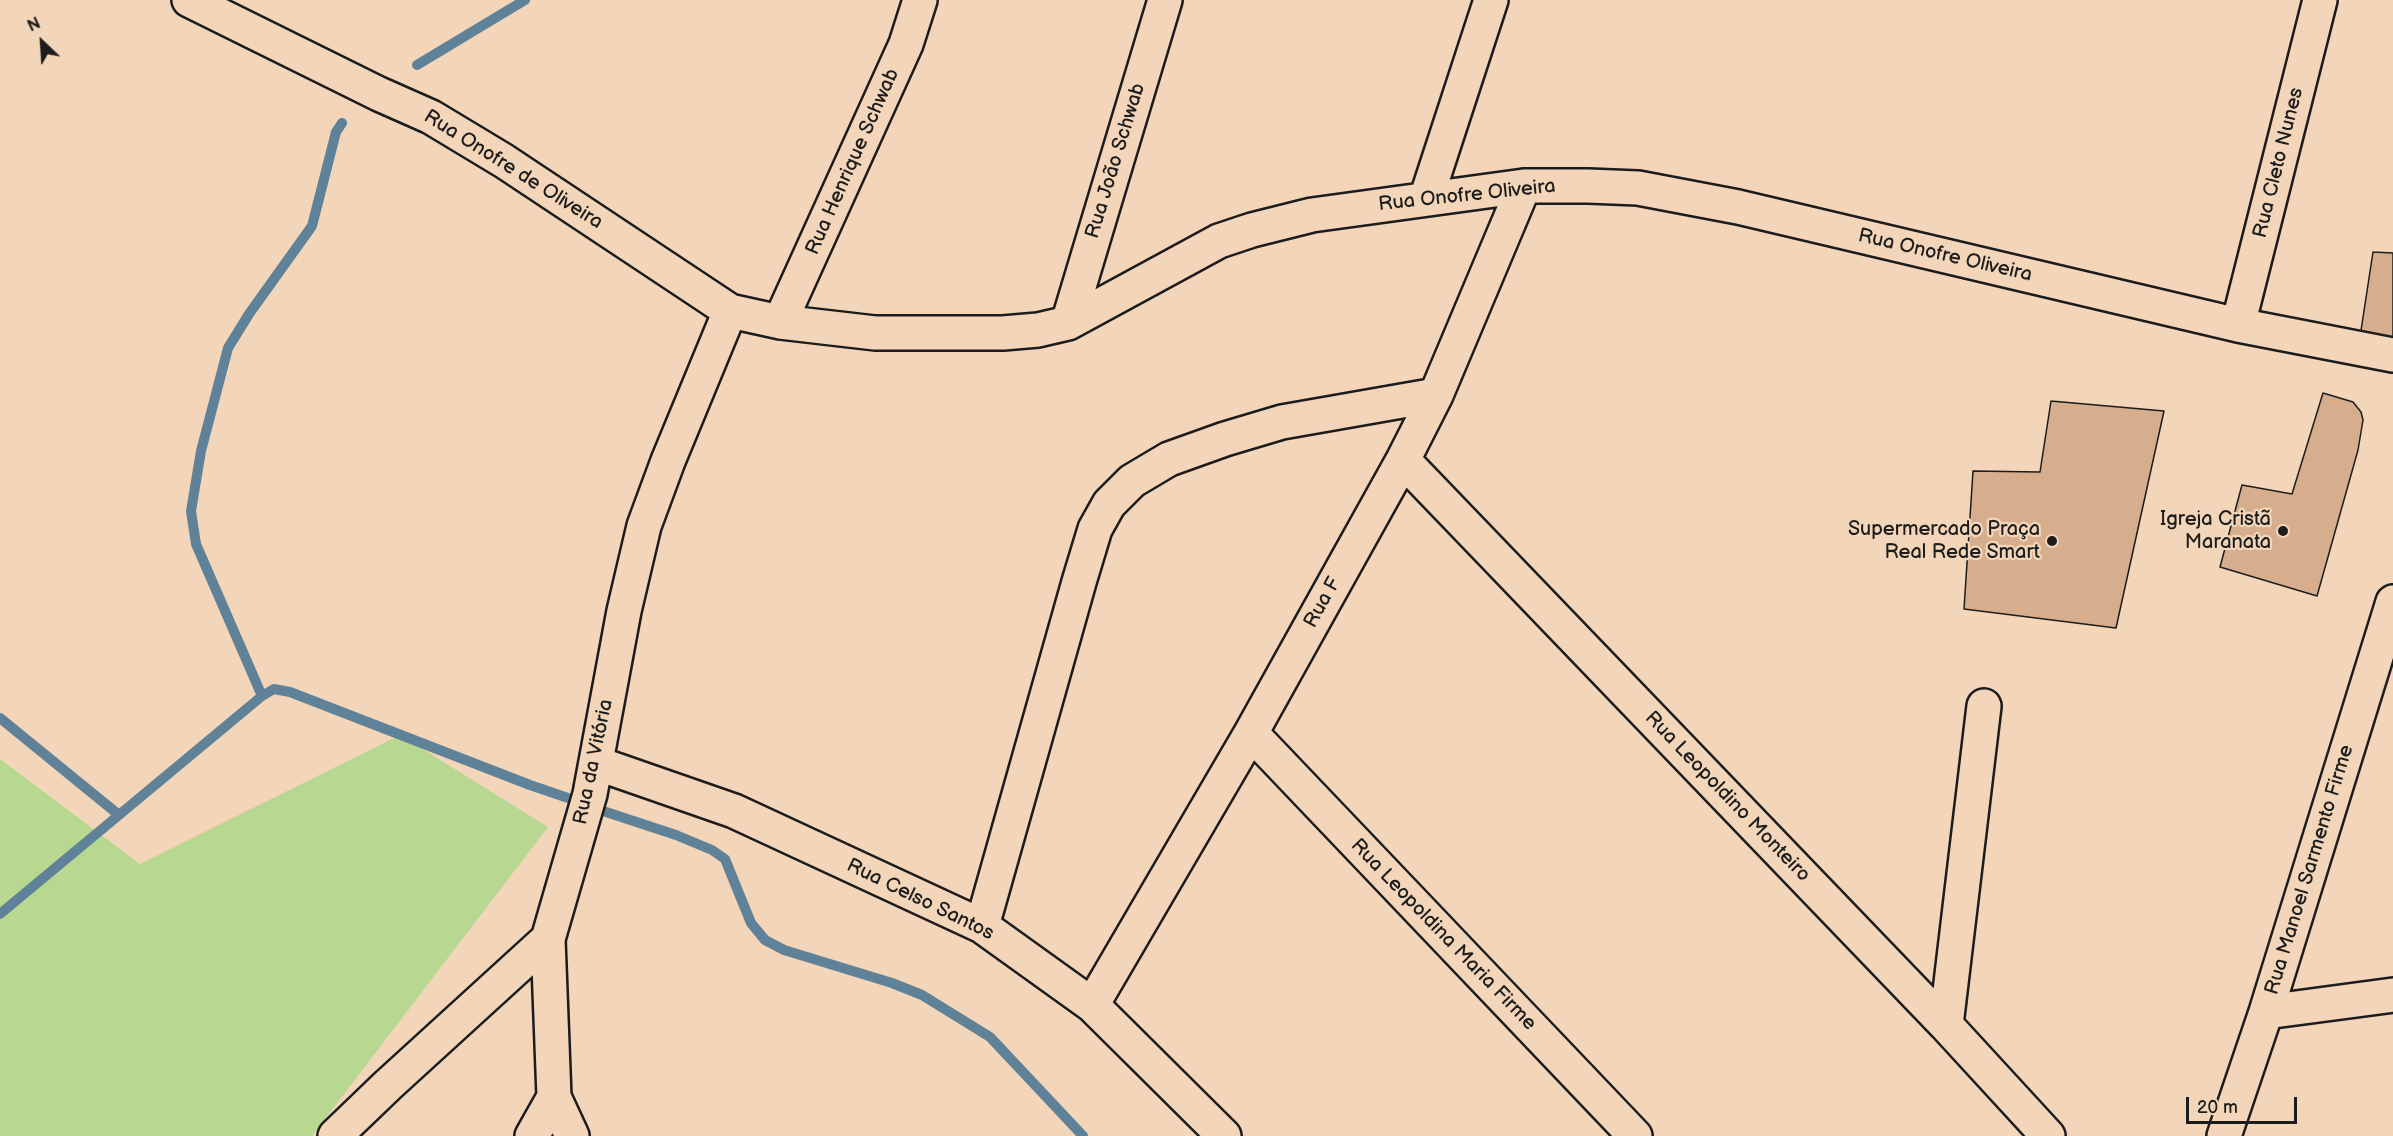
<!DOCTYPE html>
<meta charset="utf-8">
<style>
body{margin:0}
#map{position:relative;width:2393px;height:1136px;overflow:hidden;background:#f3d6b9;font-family:"Balsamiq Sans",sans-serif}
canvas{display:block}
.north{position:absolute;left:12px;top:12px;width:60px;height:60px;-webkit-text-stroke:4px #f3d6b9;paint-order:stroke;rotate:335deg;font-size:16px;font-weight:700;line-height:24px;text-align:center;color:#1c1c1c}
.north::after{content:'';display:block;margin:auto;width:21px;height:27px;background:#1c1c1c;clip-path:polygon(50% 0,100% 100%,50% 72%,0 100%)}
.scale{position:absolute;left:2186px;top:1097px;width:111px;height:27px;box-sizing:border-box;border:3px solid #1c1c1c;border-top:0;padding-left:8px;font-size:18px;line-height:21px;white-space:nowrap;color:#1c1c1c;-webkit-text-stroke:4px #f3d6b9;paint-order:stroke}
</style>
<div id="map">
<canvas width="2393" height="1136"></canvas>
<div class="north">N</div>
<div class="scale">20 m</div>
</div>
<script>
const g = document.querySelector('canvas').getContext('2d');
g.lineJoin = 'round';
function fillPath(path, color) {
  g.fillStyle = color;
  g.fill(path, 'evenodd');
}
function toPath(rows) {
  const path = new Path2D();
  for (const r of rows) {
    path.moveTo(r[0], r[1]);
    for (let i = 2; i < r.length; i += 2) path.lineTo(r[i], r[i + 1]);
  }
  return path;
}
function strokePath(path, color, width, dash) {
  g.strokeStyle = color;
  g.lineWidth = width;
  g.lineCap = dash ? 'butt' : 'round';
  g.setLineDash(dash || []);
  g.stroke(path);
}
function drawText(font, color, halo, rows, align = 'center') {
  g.font = font + ' "Balsamiq Sans",sans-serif';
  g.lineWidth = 4.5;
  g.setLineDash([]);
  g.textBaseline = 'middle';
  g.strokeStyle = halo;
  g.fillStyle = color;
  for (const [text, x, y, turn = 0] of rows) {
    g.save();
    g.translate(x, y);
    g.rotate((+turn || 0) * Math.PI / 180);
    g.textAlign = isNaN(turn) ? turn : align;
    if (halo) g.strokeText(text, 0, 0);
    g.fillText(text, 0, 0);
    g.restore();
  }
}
fillPath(toPath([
 [400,735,548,827,312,1136,0,1136,0,759,140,864]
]), '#b8d892');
strokePath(toPath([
 [417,65,525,0],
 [262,696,196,544,191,511,201,451,228,348,249,314,312,226,336,132,342,123],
 [0,718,119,815],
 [600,810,676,835,712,850,725,859,751,923,765,940,784,950,892,983,922,995,990,1037,1083,1136],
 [0,914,262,696,274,689,290,692,530,785,568,798]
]), '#5f8298', 10);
const building = toPath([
 [2373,252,2393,253,2393,344,2360,337,2373,252],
 [2323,393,2353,402,2361,412,2363,420,2358,450,2317,596,2220,567,2242,485,2292,494,2323,393],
 [2051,401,2164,411,2116,628,1964,609,1973,471,2040,472,2051,401]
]);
fillPath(building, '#d6ae8d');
strokePath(building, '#1c1c1c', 1.5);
const minor = toPath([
 [189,0,379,94,431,117,504,161,730,311,780,322,875,333,1003,333,1038,330,1068,323,1219,241,1252,230,1312,215,1524,186,1588,186,1638,188,1738,207,2238,325,2393,355],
 [1426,199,1491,0],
 [780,322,906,44,920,0],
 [1068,323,1165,0],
 [2238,325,2320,0],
 [1403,460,1946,1025,2048,1136],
 [1251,733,1635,1136],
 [596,763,734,811,982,926,1092,1005,1224,1136],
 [982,926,1079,582,1095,529,1109,504,1132,481,1169,459,1225,439,1282,422,1436,395],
 [548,939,554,1097,572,1136],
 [1092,1005,1251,733,1403,460,1436,395,1524,186],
 [2266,1012,2393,995],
 [1946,1025,1984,706],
 [335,1136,388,1085,548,939,590,794,624,611,644,526,668,461,730,311],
 [532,1136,554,1097],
 [2224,1136,2266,1012,2393,602]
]);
strokePath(minor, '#1c1c1c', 38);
strokePath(minor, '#f3d6b9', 33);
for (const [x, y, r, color] of [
 [2283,531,6,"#1c1c1c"],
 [2052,541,6,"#1c1c1c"]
]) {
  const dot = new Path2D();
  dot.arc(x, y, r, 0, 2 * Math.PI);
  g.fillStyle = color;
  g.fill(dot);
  strokePath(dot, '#f3d6b9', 2);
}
drawText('20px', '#1c1c1c', '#f3d6b9', [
 ["Rua João Schwab",1116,161,-73],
 ["Rua Henrique Schwab",853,162,-66],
 ["Rua Cleto Nunes",2279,163,-76],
 ["Rua Onofre de Oliveira",513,170,32],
 ["Rua Onofre Oliveira",1467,196,-6],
 ["Rua Onofre Oliveira",1945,256,13],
 ["Rua F",1323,603,-61],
 ["Rua da Vitória",594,762,-78],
 ["Rua Leopoldino Monteiro",1727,797,46],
 ["Rua Manoel Sarmento Firme",2310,870,-73],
 ["Rua Celso Santos",920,900,26],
 ["Rua Leopoldina Maria Firme",1443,935,46]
]);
drawText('20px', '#1c1c1c', '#f3d6b9', [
 ["Igreja Cristã",2271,520],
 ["Maranata",2271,543],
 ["Supermercado Praça",2040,530],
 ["Real Rede Smart",2040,553]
], 'right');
</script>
